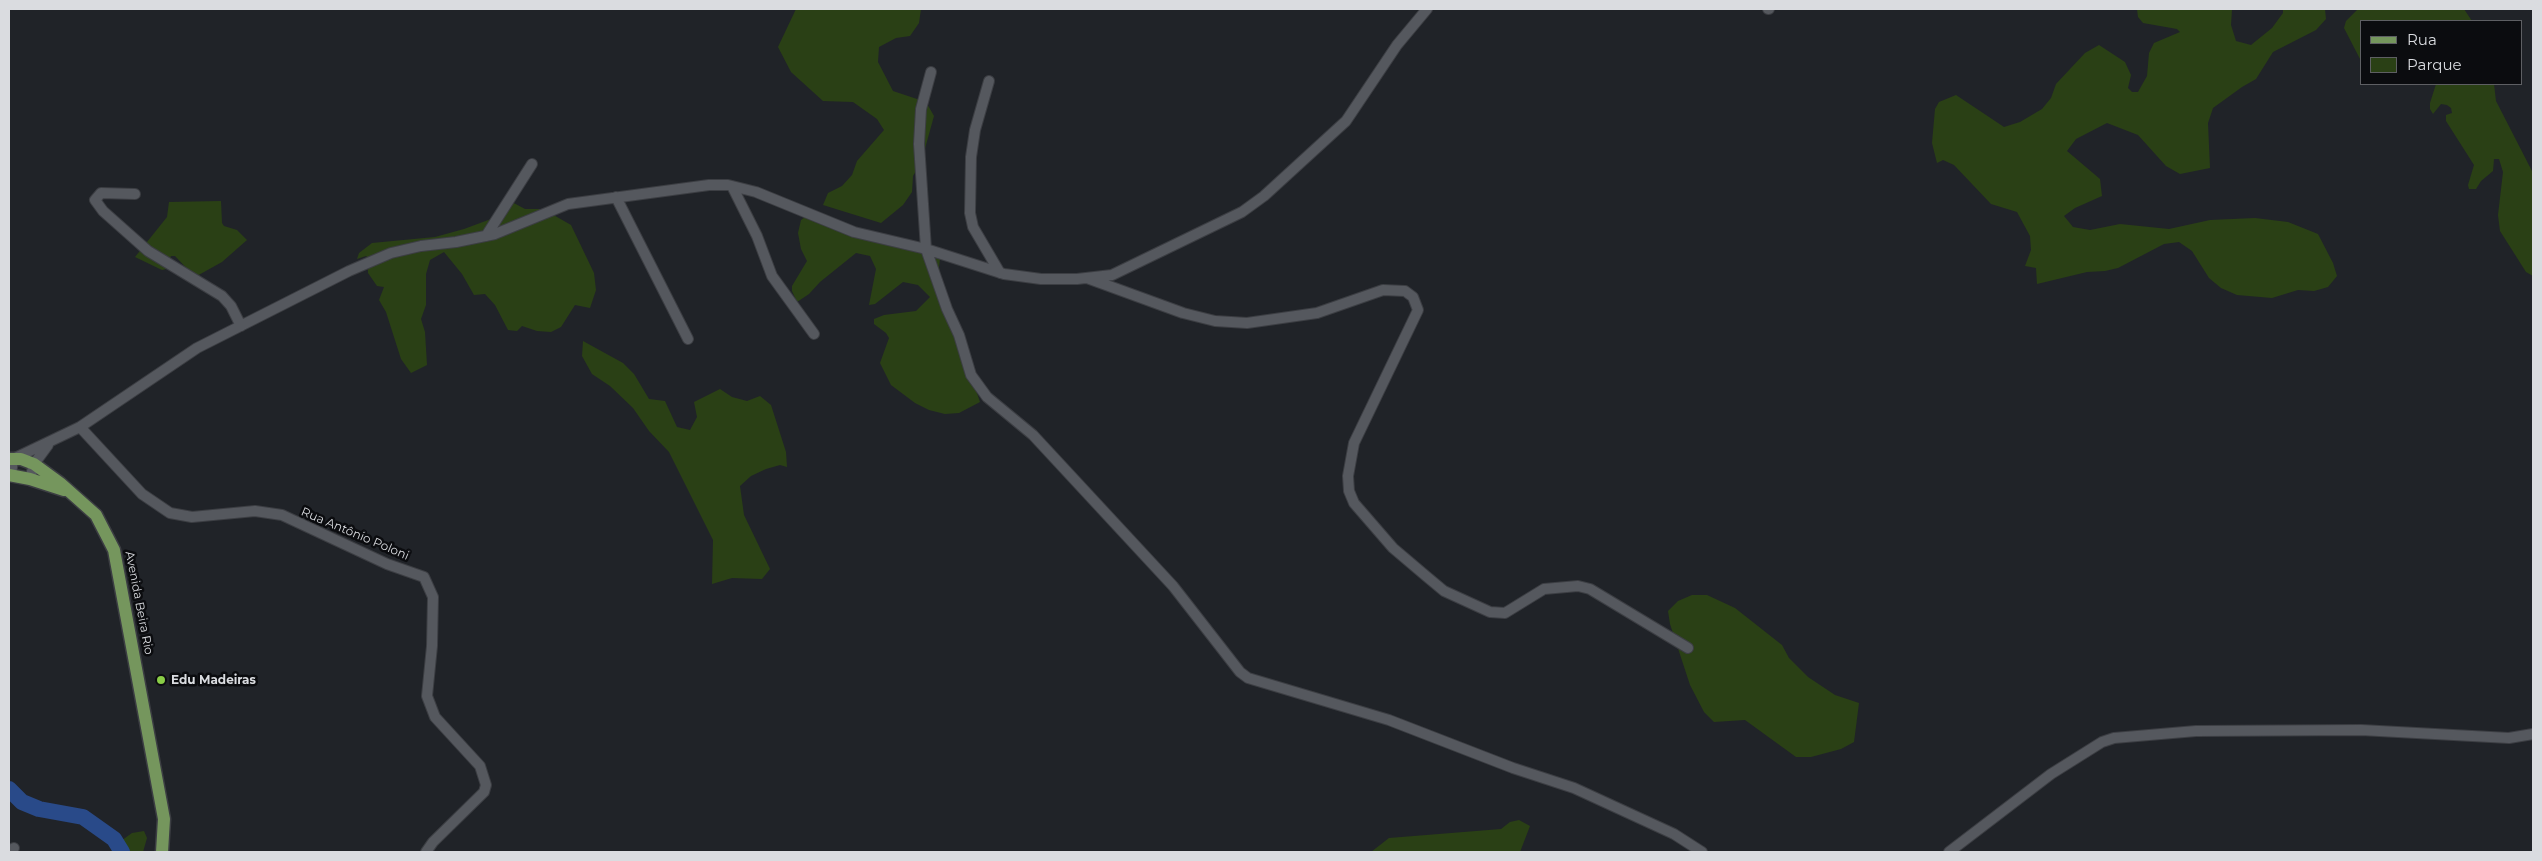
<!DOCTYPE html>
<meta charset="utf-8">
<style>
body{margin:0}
#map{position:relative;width:2542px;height:861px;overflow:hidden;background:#202328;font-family:Montserrat,sans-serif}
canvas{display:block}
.frame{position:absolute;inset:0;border:10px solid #dadce0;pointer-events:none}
.legend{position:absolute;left:2360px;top:20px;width:162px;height:65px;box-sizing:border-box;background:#0b0c0f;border:1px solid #5e5f63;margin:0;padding:6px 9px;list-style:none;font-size:15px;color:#dadce0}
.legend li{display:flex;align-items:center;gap:10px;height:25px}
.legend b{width:25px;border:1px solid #5e5f63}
</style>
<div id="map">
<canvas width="2542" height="861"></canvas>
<div class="frame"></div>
<ul class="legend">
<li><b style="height:6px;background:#75965d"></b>Rua</li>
<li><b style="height:14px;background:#2a4015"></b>Parque</li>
</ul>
</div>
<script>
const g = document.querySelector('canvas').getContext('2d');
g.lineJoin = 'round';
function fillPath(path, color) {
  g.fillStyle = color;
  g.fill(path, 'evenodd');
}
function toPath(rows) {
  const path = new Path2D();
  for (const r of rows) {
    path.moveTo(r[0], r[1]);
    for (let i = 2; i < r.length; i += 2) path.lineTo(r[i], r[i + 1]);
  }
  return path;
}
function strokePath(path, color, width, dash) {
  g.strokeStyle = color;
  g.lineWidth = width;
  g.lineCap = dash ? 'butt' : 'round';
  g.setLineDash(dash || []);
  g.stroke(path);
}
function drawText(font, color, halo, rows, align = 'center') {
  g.font = font + ' Montserrat,sans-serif';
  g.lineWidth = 5;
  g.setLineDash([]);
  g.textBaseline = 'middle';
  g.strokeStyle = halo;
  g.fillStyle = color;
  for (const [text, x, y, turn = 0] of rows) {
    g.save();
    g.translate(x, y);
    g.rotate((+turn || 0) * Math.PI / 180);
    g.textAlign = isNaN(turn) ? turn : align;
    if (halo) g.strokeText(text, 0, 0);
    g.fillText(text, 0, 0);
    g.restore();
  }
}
fillPath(toPath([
 [796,9,921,9,919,23,910,36,896,38,879,47,878,62,893,91,926,102,934,116,921,163,913,176,912,192,903,205,881,223,823,205,828,193,842,186,852,175,857,161,884,130,877,119,853,102,823,101,791,72,778,47],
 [2137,9,2232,9,2231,25,2236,41,2251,45,2272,28,2283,13,2283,9,2325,9,2326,19,2316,30,2273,52,2256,79,2242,87,2213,108,2208,123,2210,168,2180,174,2166,166,2138,135,2107,123,2076,139,2067,151,2100,179,2102,196,2075,208,2064,216,2073,227,2090,230,2120,224,2169,229,2210,220,2255,218,2288,222,2318,234,2333,263,2337,276,2328,287,2314,291,2298,290,2272,298,2237,295,2221,288,2209,278,2192,251,2179,242,2164,244,2118,268,2105,271,2087,272,2037,284,2036,268,2025,266,2031,250,2030,236,2017,212,1991,204,1954,165,1943,160,1937,163,1932,143,1935,109,1939,102,1956,95,2004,127,2020,122,2042,109,2051,98,2056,84,2085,53,2099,45,2125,62,2131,75,2128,88,2132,92,2138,92,2147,76,2149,53,2154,43,2180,32,2177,29,2143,23,2138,17],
 [2358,9,2464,9,2472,21,2361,21,2361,78,2360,59,2344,28,2346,21],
 [2436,84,2494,84,2496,101,2533,173,2533,276,2526,272,2500,231,2498,215,2503,172,2499,159,2494,159,2493,171,2481,181,2476,189,2469,189,2468,185,2474,165,2446,121,2446,115,2452,113,2451,108,2447,105,2441,104,2433,114,2430,109,2430,103],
 [221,201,222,223,224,226,237,230,247,240,222,262,195,277,175,256,171,256,166,269,162,270,135,257,167,217,169,202],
 [510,201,525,209,543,209,571,225,594,273,596,290,590,308,575,305,561,327,551,332,537,331,522,326,517,331,508,330,495,305,485,294,474,295,462,274,444,252,430,260,426,274,426,305,421,319,425,332,427,365,411,373,401,359,386,312,379,300,384,287,377,286,368,273,368,258,366,256,357,259,359,253,372,243,435,237,464,229,499,216],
 [809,214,823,215,873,234,945,254,940,259,939,267,943,292,980,402,959,413,945,414,929,410,915,403,891,385,880,363,889,338,886,333,874,324,874,319,884,315,916,311,930,297,918,285,903,282,875,304,869,305,876,269,870,256,856,253,820,282,809,294,797,302,792,291,792,286,807,261,801,249,798,233,801,220],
 [583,341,623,363,634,374,649,399,665,401,677,427,690,430,697,417,694,402,720,389,732,397,747,401,760,396,771,405,786,452,787,467,780,465,766,469,751,476,740,486,744,515,770,569,762,579,732,578,712,584,713,540,669,452,649,431,633,408,610,386,592,374,582,356],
 [1692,595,1707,595,1735,608,1782,645,1789,658,1808,677,1835,695,1859,703,1854,742,1841,749,1811,757,1796,757,1745,720,1714,722,1704,712,1690,685,1670,624,1668,611,1678,601],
 [1519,820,1530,826,1520,852,1371,852,1389,838,1501,829,1510,822],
 [144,831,147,838,143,852,117,852,118,843,132,833]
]), '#2a4015');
strokePath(toPath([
 [9,789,22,802,39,809,83,817,114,839,122,852]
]), '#294a89', 16);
const minor = toPath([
 [1768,9,1769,9],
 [931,72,921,109,919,144,926,249,947,309,959,335,971,375,987,397,1033,435,1173,586,1240,672,1248,678,1389,720,1513,768,1574,788,1674,834,1702,852],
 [989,81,975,130,971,157,970,213,973,227,1000,273],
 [732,186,757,236,772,276,814,334],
 [135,194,101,193,95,200,103,211,148,251,222,296,231,306,241,326],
 [616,197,688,339],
 [486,236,532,164],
 [1087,278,1183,313,1215,321,1247,323,1317,313,1383,290,1405,291,1413,297,1418,310,1354,443,1348,476,1349,491,1354,503,1393,548,1426,576,1444,591,1490,612,1505,613,1544,589,1578,586,1590,589,1688,648],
 [80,427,142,494,170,513,192,517,255,511,282,515,387,564,424,577,433,597,432,646,427,696,435,717,480,766,486,785,484,792,433,842,426,852],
 [11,476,13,459,80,427,197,348,349,271,391,253,421,246,456,242,495,234,568,204,709,185,728,185,756,192,854,232,926,249,1004,274,1041,279,1077,279,1112,275,1242,212,1264,196,1346,121,1397,45,1427,9],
 [30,479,34,464,48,445],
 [9,851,14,848],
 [1949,852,2051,774,2102,742,2114,738,2196,731,2361,730,2509,738,2533,734]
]);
const major = toPath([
 [9,459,21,459,34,464,60,483,96,515,114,550,164,819,162,852],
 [9,475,30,479,64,490]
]);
strokePath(minor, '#3c3e43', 12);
strokePath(major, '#3c3e43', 15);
strokePath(minor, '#55585e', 10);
strokePath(major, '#75965d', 12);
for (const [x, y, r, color] of [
 [161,680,5,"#8ace47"]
]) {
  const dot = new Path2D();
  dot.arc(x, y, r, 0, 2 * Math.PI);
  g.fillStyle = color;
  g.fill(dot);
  strokePath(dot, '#0b0c0f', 2);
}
drawText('12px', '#dadce0', '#0b0c0f', [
 ["Rua Antônio Poloni",355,534,23],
 ["Avenida Beira Rio",139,603,79]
]);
drawText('bold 12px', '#dadce0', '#0b0c0f', [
 ["Edu Madeiras",171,680]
], 'left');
</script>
